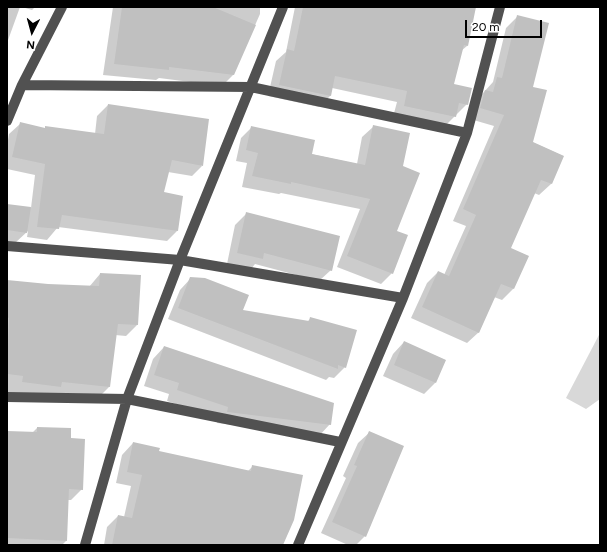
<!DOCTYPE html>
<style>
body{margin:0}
#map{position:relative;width:607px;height:552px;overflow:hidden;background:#fff;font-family:Figtree,sans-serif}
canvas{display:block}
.frame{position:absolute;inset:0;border:8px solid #000;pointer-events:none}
.north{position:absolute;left:12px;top:12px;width:40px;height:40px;-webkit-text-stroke:3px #fff;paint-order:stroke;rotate:186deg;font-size:11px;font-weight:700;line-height:16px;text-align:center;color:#000}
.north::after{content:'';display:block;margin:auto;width:14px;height:18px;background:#000;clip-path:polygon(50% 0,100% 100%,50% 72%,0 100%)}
.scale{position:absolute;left:465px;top:20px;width:77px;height:18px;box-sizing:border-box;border:2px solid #000;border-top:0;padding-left:5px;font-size:12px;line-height:14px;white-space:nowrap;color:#000;-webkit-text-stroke:3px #fff;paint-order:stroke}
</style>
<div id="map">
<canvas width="607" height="552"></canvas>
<div class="frame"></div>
<div class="north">N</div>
<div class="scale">20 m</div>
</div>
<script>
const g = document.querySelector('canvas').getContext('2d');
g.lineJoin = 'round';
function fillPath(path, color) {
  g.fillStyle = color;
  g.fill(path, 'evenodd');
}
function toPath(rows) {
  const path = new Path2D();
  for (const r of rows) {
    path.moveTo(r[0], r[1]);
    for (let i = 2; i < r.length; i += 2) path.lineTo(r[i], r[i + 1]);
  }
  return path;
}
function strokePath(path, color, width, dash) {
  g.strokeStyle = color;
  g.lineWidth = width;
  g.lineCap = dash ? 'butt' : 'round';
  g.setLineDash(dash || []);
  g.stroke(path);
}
fillPath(toPath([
 [600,333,600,399,586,409,566,398]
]), '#d8d8d8');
fillPath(toPath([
 [7,7,20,7,7,43],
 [22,7,35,7,32,10],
 [113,7,260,7,260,14,233,75,222,86,159,78,156,80,103,75],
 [295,7,458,7,467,46,461,51,453,85,467,104,443,128,393,117,397,102,332,88,330,96,319,107,268,96,276,61,286,52],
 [518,16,532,87,532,142,563,156,551,184,539,195,534,193,509,248,528,256,513,289,502,300,494,297,479,332,467,343,411,318,427,283,438,272,444,275,466,226,453,221,494,126,470,119,474,103,493,82,506,28],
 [108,105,202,166,192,176,168,172,163,192,177,231,167,241,58,227,47,240,27,237,28,231,15,243,7,242,7,205,31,208,35,175,7,169,7,146,9,134,20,124,44,129,46,127,95,134,97,116],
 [373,127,402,167,392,273,381,284,337,267,360,209,281,193,279,194,242,187,247,163,236,161,241,138,251,128,311,154,357,164,362,137],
 [247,213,331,270,319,281,255,264,251,269,227,264,235,225],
 [100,274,137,325,126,336,115,335,109,387,98,398,7,393,7,281,48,285,89,287],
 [191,278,242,311,307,322,311,318,345,367,334,378,329,377,326,380,168,319,180,290],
 [404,342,445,360,435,383,424,394,383,376,393,354],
 [164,347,330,424,319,436,217,423,218,418,167,401,169,394,144,386,153,359],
 [37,428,70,439,82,489,71,500,67,500,66,541,62,545,7,545,7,432,32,433],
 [370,432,365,536,356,545,348,545,321,533,346,478,343,476,358,443],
 [133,443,158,452,248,471,253,466,282,545,104,545,107,527,118,516,124,517,131,486,116,483,122,455]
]), '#0003');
fillPath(toPath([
 [122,7,213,7,256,25,234,75,169,67,169,70,114,64],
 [303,7,476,7,468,46,464,45,454,84,472,88,468,105,459,103,456,117,404,106,407,91,335,76,331,96,279,85,287,49,294,51],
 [517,15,549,23,533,87,547,90,533,142,564,156,552,184,541,180,511,248,529,256,514,289,501,284,479,333,422,307,438,271,449,276,476,215,463,209,504,115,480,108,485,90,493,92,497,77,502,78],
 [108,104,209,119,203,166,172,160,164,192,183,196,178,231,62,215,59,229,37,227,45,164,12,157,20,122,45,128,45,126,104,134],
 [373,125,410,133,403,166,420,173,397,231,408,235,393,274,347,256,370,199,291,182,291,184,252,176,258,153,246,150,251,126,315,140,312,154,365,165],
 [7,204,31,207,27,233,7,230],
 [246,212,340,236,332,271,264,253,263,259,237,253],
 [100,273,141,275,138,325,118,324,110,387,62,382,61,387,22,382,23,376,7,374,9,318,7,317,7,280,48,284,99,286],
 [190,277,205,278,249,295,243,310,309,321,310,317,357,330,346,368,338,365,338,369,178,308],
 [404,341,446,360,436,383,394,365],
 [164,346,334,403,331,425,227,412,228,407,177,390,179,383,154,375],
 [37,427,71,428,71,438,85,439,83,490,69,489,67,541,7,538,7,431,37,432],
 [369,431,404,446,366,537,332,522,357,466,354,465],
 [133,442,160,448,159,451,251,471,252,465,303,475,294,520,283,545,112,545,118,515,132,518,142,475,127,472]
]), '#c0c0c0');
strokePath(toPath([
 [22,85,251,87,467,133],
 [7,121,22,85,62,7],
 [7,246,180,260,403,298],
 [7,397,127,399,340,442],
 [85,545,127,399,180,260,283,7],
 [298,545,403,298,467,133,500,7]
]), '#515151', 10);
</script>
